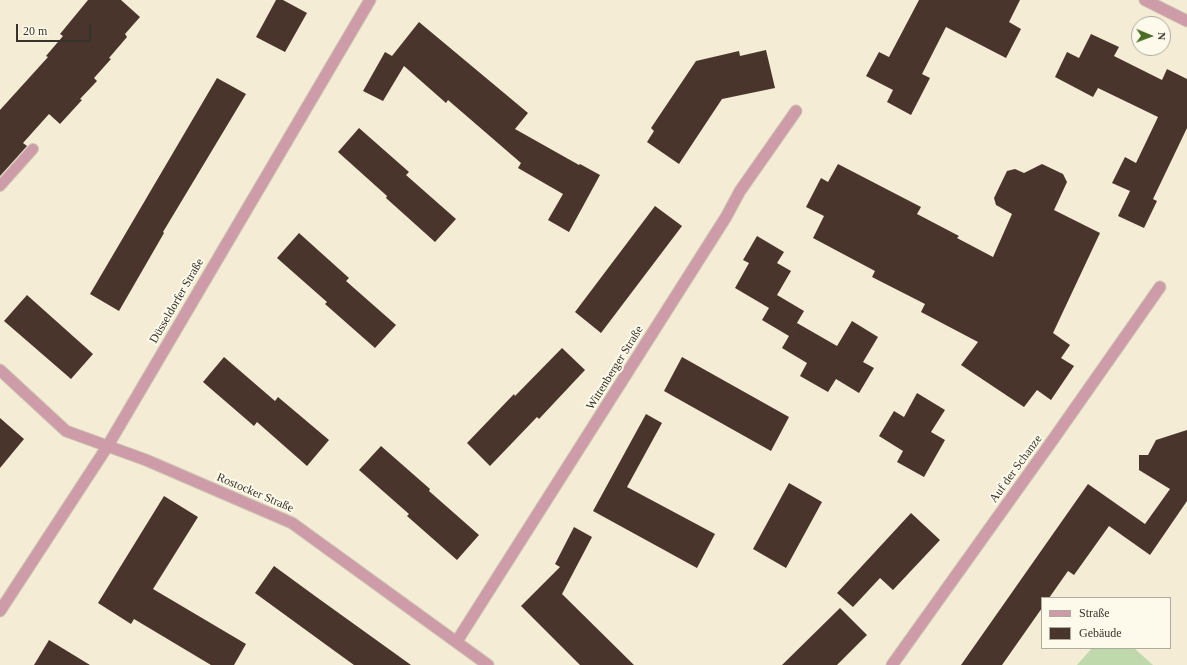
<!DOCTYPE html>
<meta charset="utf-8">
<style>
body{margin:0}
#map{position:relative;width:1187px;height:665px;overflow:hidden;background:#f4ecd4;font-family:"Times New Roman",serif}
canvas{display:block}
.legend{position:absolute;left:1041px;top:597px;width:130px;height:52px;box-sizing:border-box;background:#fefaeb;border:1px solid #aeaa9e;margin:0;padding:5px 7px;list-style:none;font-size:12px;color:#36332a}
.legend li{display:flex;align-items:center;gap:8px;height:20px}
.legend b{width:20px;border:1px solid #aeaa9e}
.north{position:absolute;left:1131px;top:16px;width:40px;height:40px;box-sizing:border-box;background:#fefaeb;border:1px solid #aeaa9e;border-radius:50%;rotate:91deg;font-size:11px;font-weight:700;line-height:16px;text-align:center;color:#36332a}
.north::after{content:'';display:block;margin:auto;width:14px;height:18px;background:#4b6d24;clip-path:polygon(50% 0,100% 100%,50% 72%,0 100%)}
.scale{position:absolute;left:16px;top:24px;width:75px;height:18px;box-sizing:border-box;border:2px solid #36332a;border-top:0;padding-left:5px;font-size:12px;line-height:14px;white-space:nowrap;color:#36332a;-webkit-text-stroke:3px #fefaeb;paint-order:stroke}
</style>
<div id="map">
<canvas width="1187" height="665"></canvas>
<ul class="legend">
<li><b style="height:5px;background:#cd9ca8"></b>Straße</li>
<li><b style="height:11px;background:#49352c"></b>Gebäude</li>
</ul>
<div class="north">N</div>
<div class="scale">20 m</div>
</div>
<script>
const g = document.querySelector('canvas').getContext('2d');
g.lineJoin = 'round';
function fillPath(path, color) {
  g.fillStyle = color;
  g.fill(path, 'evenodd');
}
function toPath(rows) {
  const path = new Path2D();
  for (const r of rows) {
    path.moveTo(r[0], r[1]);
    for (let i = 2; i < r.length; i += 2) path.lineTo(r[i], r[i + 1]);
  }
  return path;
}
function strokePath(path, color, width, dash) {
  g.strokeStyle = color;
  g.lineWidth = width;
  g.lineCap = dash ? 'butt' : 'round';
  g.setLineDash(dash || []);
  g.stroke(path);
}
function drawText(font, color, halo, rows, align = 'center') {
  g.font = font + ' "Times New Roman",serif';
  g.lineWidth = 4;
  g.setLineDash([]);
  g.textBaseline = 'middle';
  g.strokeStyle = halo;
  g.fillStyle = color;
  for (const [text, x, y, turn = 0] of rows) {
    g.save();
    g.translate(x, y);
    g.rotate((+turn || 0) * Math.PI / 180);
    g.textAlign = isNaN(turn) ? turn : align;
    if (halo) g.strokeText(text, 0, 0);
    g.fillText(text, 0, 0);
    g.restore();
  }
}
fillPath(toPath([
 [1092,648,1134,648,1153,665,1077,665]
]), '#bfd9ad');
fillPath(toPath([
 [88,0,121,0,140,17,125,34,127,37,109,58,111,59,94,78,97,81,80,99,82,100,60,124,49,114,23,143,27,146,0,176,0,110,48,57,46,56,63,36,60,34],
 [276,0,283,0,307,13,285,52,256,37],
 [919,0,1020,0,1009,22,1021,29,1006,58,946,27,922,74,930,78,911,115,887,102,893,90,866,76,879,52,889,57],
 [419,22,528,113,515,129,579,165,580,164,600,175,569,232,548,220,563,194,518,168,521,163,448,100,446,103,404,66,383,101,363,91,385,52,392,56],
 [1091,34,1119,47,1114,56,1162,80,1167,69,1187,79,1187,128,1153,199,1157,201,1144,228,1118,216,1130,191,1112,183,1125,157,1136,163,1158,117,1098,88,1093,97,1055,77,1067,52,1079,58],
 [766,50,775,88,722,99,679,164,647,142,654,131,651,128,696,61,739,51,740,56],
 [217,78,246,94,163,232,164,233,119,311,90,294],
 [359,128,409,172,406,175,456,219,435,242,386,198,387,196,338,152],
 [838,164,921,207,917,214,959,236,957,238,993,257,1012,214,996,205,994,198,1007,171,1015,169,1024,173,1042,164,1063,174,1067,182,1054,210,1100,233,1053,333,1070,345,1061,358,1074,366,1051,400,1037,390,1024,407,961,365,978,342,921,312,925,304,872,277,875,271,813,238,824,216,806,207,821,178,828,182],
 [655,206,682,226,601,333,575,312],
 [299,233,349,278,346,281,396,325,375,348,325,304,327,302,277,258],
 [757,236,784,252,777,263,791,271,777,295,804,311,791,333,797,323,837,346,852,321,878,337,863,362,874,368,859,393,836,379,828,392,800,376,807,363,782,348,789,336,762,320,769,308,735,288,749,263,743,260],
 [27,295,93,354,71,379,4,321],
 [562,348,585,370,539,419,537,417,490,466,467,443,514,394,515,396],
 [224,357,275,401,278,397,329,440,307,466,257,422,254,426,203,382],
 [682,357,789,417,771,451,664,391],
 [917,393,945,410,931,432,945,440,924,477,897,462,903,451,879,436,894,411,904,417],
 [646,414,662,423,627,487,715,534,697,568,593,511],
 [0,418,24,439,0,468],
 [1187,430,1187,501,1150,555,1109,526,1074,575,1068,571,1049,598,1042,598,1042,608,1002,665,961,665,1088,484,1145,524,1170,489,1139,470,1139,455,1148,455,1156,440],
 [381,446,430,489,429,491,479,535,457,560,407,516,409,514,359,470],
 [789,483,822,502,786,568,753,549],
 [164,496,198,517,153,589,246,644,234,665,211,665,134,619,131,624,98,603],
 [911,513,940,540,893,590,880,578,853,607,837,593],
 [574,527,592,537,562,594,634,665,580,665,521,606,560,567,555,564],
 [274,566,315,596,411,665,354,665,336,652,255,593],
 [840,608,867,635,837,665,782,665],
 [49,640,90,665,34,665]
]), '#49352c');
const service = toPath([
 [0,186,33,149]
]);
const minor = toPath([
 [0,370,66,431,146,460,292,523,488,665],
 [0,611,107,447,370,0],
 [457,641,726,217,740,191,796,111],
 [892,665,1052,441,1160,287]
]);
const tertiary = toPath([
 [1145,0,1187,21]
]);
strokePath(service, '#cec7b2', 12);
strokePath(minor, '#cec7b2', 13);
strokePath(tertiary, '#cec7b2', 13);
strokePath(service, '#cd9ca8', 10);
strokePath(minor, '#cd9ca8', 11);
strokePath(tertiary, '#cd9ca8', 11);
drawText('12px', '#36332a', '#fefaeb', [
 ["Düsseldorfer Straße",177,301,-60],
 ["Wittenberger Straße",615,368,-58],
 ["Auf der Schanze",1016,469,-54],
 ["Rostocker Straße",255,493,23]
]);
</script>
